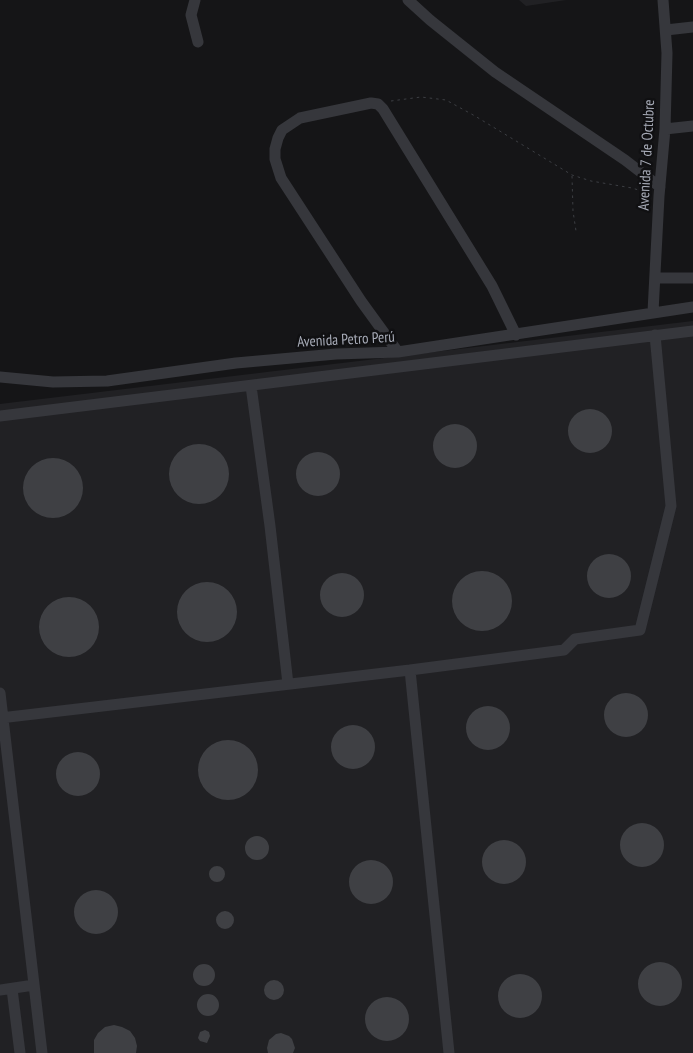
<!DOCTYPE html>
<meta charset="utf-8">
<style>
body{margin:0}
canvas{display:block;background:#151517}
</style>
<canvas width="693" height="1053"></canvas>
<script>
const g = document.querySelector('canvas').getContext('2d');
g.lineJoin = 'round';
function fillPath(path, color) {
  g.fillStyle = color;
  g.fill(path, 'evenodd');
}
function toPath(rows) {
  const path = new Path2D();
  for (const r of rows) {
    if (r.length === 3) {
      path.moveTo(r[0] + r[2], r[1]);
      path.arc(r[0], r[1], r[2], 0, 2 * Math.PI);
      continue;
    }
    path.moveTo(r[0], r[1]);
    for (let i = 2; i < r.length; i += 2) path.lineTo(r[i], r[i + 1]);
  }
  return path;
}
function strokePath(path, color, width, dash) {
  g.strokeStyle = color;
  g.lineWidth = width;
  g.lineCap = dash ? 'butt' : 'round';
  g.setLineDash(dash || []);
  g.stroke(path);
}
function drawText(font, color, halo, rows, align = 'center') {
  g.font = font + ' "PT Sans Narrow",sans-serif';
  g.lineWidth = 5;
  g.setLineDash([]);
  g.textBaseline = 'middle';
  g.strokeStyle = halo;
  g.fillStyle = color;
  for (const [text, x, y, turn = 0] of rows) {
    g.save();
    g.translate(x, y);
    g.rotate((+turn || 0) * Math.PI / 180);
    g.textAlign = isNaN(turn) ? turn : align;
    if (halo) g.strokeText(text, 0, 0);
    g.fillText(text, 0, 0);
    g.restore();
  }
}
fillPath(toPath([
 [519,0,566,0,526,6],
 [693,321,693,1053,0,1053,0,404]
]), '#212124');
fillPath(toPath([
 [590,431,22],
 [455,446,22],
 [199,474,30],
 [318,474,22],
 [53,488,30],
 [609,576,22],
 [482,601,30],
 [342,595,22],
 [207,612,30],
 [69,627,30],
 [626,715,22],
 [488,728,22],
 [353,747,22],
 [228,770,30],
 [78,774,22],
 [642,845,22],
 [257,848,12],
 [504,862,22],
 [371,882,22],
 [217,874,8],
 [96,912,22],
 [225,920,9],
 [660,984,22],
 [204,975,11],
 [520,996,22],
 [274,990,10],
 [208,1005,11],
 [387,1019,22],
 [114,1025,122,1027,130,1031,135,1038,137,1046,136,1053,94,1053,94,1040,98,1033,105,1027],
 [205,1030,209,1032,210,1036,207,1043,200,1041,198,1038,200,1032],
 [281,1033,289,1036,292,1039,295,1048,293,1053,268,1053,267,1048,269,1040,276,1034]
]), '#3f4044');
strokePath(toPath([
 [391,101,421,97,446,100,475,116,572,175,591,181,632,188,648,193],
 [572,176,573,211,576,231]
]), '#3c3e43', 1, [2.5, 4]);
strokePath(toPath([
 [195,0,191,15,198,42],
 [408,0,430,20,495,72,625,160,660,187],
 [666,30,693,27],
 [665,129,693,126],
 [655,278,693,278],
 [653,312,659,196,665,129,667,53,663,0],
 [398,352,361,301,281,178,275,159,275,149,278,138,282,130,300,118,371,103,378,104,383,109,492,286,516,335],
 [0,377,53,382,107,381,236,363,336,354,398,352,693,307],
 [251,386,270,526,288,684],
 [0,416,693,331],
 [0,693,42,1053],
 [0,718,410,670],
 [12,989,20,1053],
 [0,990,34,985],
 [449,1053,410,670,564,650,575,639,640,630,671,506,655,335]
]), '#36373c', 11);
drawText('15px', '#a7abb7', '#101012', [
 ["Avenida 7 de Octubre",647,155,-87],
 ["Avenida Petro Perú",346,340,-3]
]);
</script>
